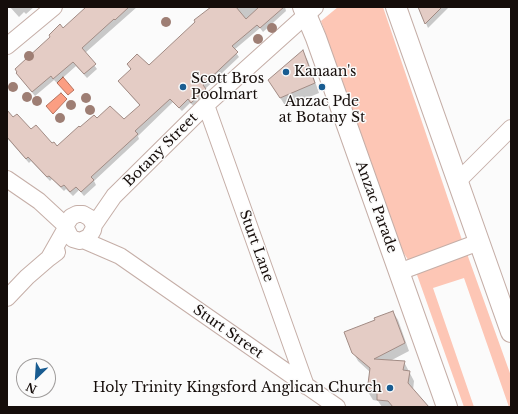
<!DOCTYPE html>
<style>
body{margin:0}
#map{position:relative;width:518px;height:414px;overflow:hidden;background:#fbfbfb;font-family:"Libre Baskerville",serif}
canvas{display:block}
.frame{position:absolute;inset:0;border:8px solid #150d0a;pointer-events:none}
.north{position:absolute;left:16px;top:358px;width:40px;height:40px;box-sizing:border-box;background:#fbfbfb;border:1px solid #9f9c9b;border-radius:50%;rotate:205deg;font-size:11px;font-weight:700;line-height:16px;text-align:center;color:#150d0a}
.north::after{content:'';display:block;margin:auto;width:14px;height:18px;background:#195c91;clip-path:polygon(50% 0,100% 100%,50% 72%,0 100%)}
</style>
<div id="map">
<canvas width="518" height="414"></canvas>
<div class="frame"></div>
<div class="north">N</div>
</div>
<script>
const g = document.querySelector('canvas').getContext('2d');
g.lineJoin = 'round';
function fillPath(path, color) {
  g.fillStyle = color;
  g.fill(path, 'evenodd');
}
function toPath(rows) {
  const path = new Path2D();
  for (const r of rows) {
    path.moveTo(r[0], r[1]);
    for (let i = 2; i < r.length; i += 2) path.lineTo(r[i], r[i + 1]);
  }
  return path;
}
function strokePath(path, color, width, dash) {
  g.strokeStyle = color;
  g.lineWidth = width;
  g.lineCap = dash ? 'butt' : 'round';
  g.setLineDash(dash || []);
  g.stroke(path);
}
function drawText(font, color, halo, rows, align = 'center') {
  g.font = font + ' "Libre Baskerville",serif';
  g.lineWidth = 3;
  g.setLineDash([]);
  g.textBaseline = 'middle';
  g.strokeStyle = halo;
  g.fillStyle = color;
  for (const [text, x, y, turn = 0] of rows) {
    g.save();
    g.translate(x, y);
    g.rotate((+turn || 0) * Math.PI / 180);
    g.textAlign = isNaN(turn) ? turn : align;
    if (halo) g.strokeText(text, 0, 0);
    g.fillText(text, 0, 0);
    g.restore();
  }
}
fillPath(toPath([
 [338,7,383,7,461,237,511,376,511,407,509,407,464,278,433,288,474,407,464,407,416,272,403,252,321,21]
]), '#fdc6b5');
const water = toPath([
 [63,77,74,90,68,95,57,83,63,77],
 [61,93,67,99,53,114,46,106,61,93]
]);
fillPath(water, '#fb9e82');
strokePath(water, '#b6725e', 1);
fillPath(toPath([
 [10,7,34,7,26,14,24,12,19,17],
 [87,7,137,7,85,53,97,69,87,78,76,66,57,83,54,80,35,96,17,74],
 [212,7,285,7,286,11,263,32,260,28,234,50,239,57,205,89,208,93,194,106,190,103,182,111,173,102,138,136,139,139,94,181,96,185,84,196,79,190,73,196,66,189,64,191,52,179,50,181,31,161,29,163,7,138,7,111,13,118,57,147,80,129,97,119,124,121,140,106,119,82,132,70,128,64,149,67],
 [419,7,449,7,428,28],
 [303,52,308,61,319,93,286,107,269,80],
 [393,312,398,320,409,351,390,361,404,362,414,381,413,390,426,407,382,407,378,401,373,400,368,392,370,372,358,361,353,352,376,321]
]), '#0003');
const building = toPath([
 [86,7,129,7,115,20,114,19,82,48,96,64,84,74,73,62,53,79,51,76,32,92,16,73,17,72,15,69,50,37,49,35,60,24,63,28,86,7],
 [211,7,236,7,246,19,259,7,284,7,260,28,257,25,232,46,238,52,203,85,206,89,191,103,188,99,179,108,170,99,135,131,138,134,91,177,94,180,81,192,76,187,70,192,64,185,61,187,49,176,47,177,28,157,26,159,7,137,7,110,13,117,17,114,31,129,36,125,52,143,54,142,57,146,79,126,80,127,94,115,97,118,110,106,124,119,140,105,118,81,131,69,127,64,137,54,149,65,195,22,194,20,211,7],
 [418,7,442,7,425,24,418,7],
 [303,50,315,83,280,98,268,80,303,50],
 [393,311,405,343,374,359,405,361,403,370,410,371,408,383,429,407,393,407,388,401,377,400,377,393,367,392,370,368,352,353,344,332,375,320,374,318,393,311]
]);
fillPath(building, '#e4ccc5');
strokePath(building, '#a18b84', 1);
const minor = toPath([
 [7,46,54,7],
 [206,105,306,386],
 [7,179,39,201,66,226],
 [458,181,511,128],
 [94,225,114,196,206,105,315,7],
 [83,240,120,256,337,407],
 [49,258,66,228,67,223,71,217,77,214,83,214,90,218,94,225,93,230,89,237,80,241,73,239,70,236,66,228],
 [399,272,479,242],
 [7,298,27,277,49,258,57,252]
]);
const major = toPath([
 [303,7,316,38,447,407],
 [396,7,511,332]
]);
strokePath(minor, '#c5aea7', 18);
strokePath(major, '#c5aea7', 22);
strokePath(minor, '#fff', 16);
strokePath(major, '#fff', 20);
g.fillStyle = '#9e7e74';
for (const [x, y] of [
 [166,22],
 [272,28],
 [258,39],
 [29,56],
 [13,87],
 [27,97],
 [86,98],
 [37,101],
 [71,105],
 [90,110],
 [60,118]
]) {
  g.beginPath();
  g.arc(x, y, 5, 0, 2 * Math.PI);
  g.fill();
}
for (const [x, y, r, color] of [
 [286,72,4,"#195c91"],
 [183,87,4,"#195c91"],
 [322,87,4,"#195c91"],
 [390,388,4,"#195c91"]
]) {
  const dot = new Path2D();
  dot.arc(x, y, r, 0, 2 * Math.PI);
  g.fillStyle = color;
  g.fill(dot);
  strokePath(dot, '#fbfbfb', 1.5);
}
drawText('14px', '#150d0a', '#fbfbfb', [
 ["Kanaan's",294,72],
 ["Scott Bros",191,79],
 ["Poolmart",191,95],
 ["Anzac Pde",322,102,"center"],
 ["at Botany St",322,118,"center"],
 ["Holy Trinity Kingsford Anglican Church",382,388,"right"]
], 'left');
drawText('14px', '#150d0a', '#fbfbfb', [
 ["Botany Street",161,150,-45],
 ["Anzac Parade",376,207,70],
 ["Sturt Lane",256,246,70],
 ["Sturt Street",228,332,35]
]);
</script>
